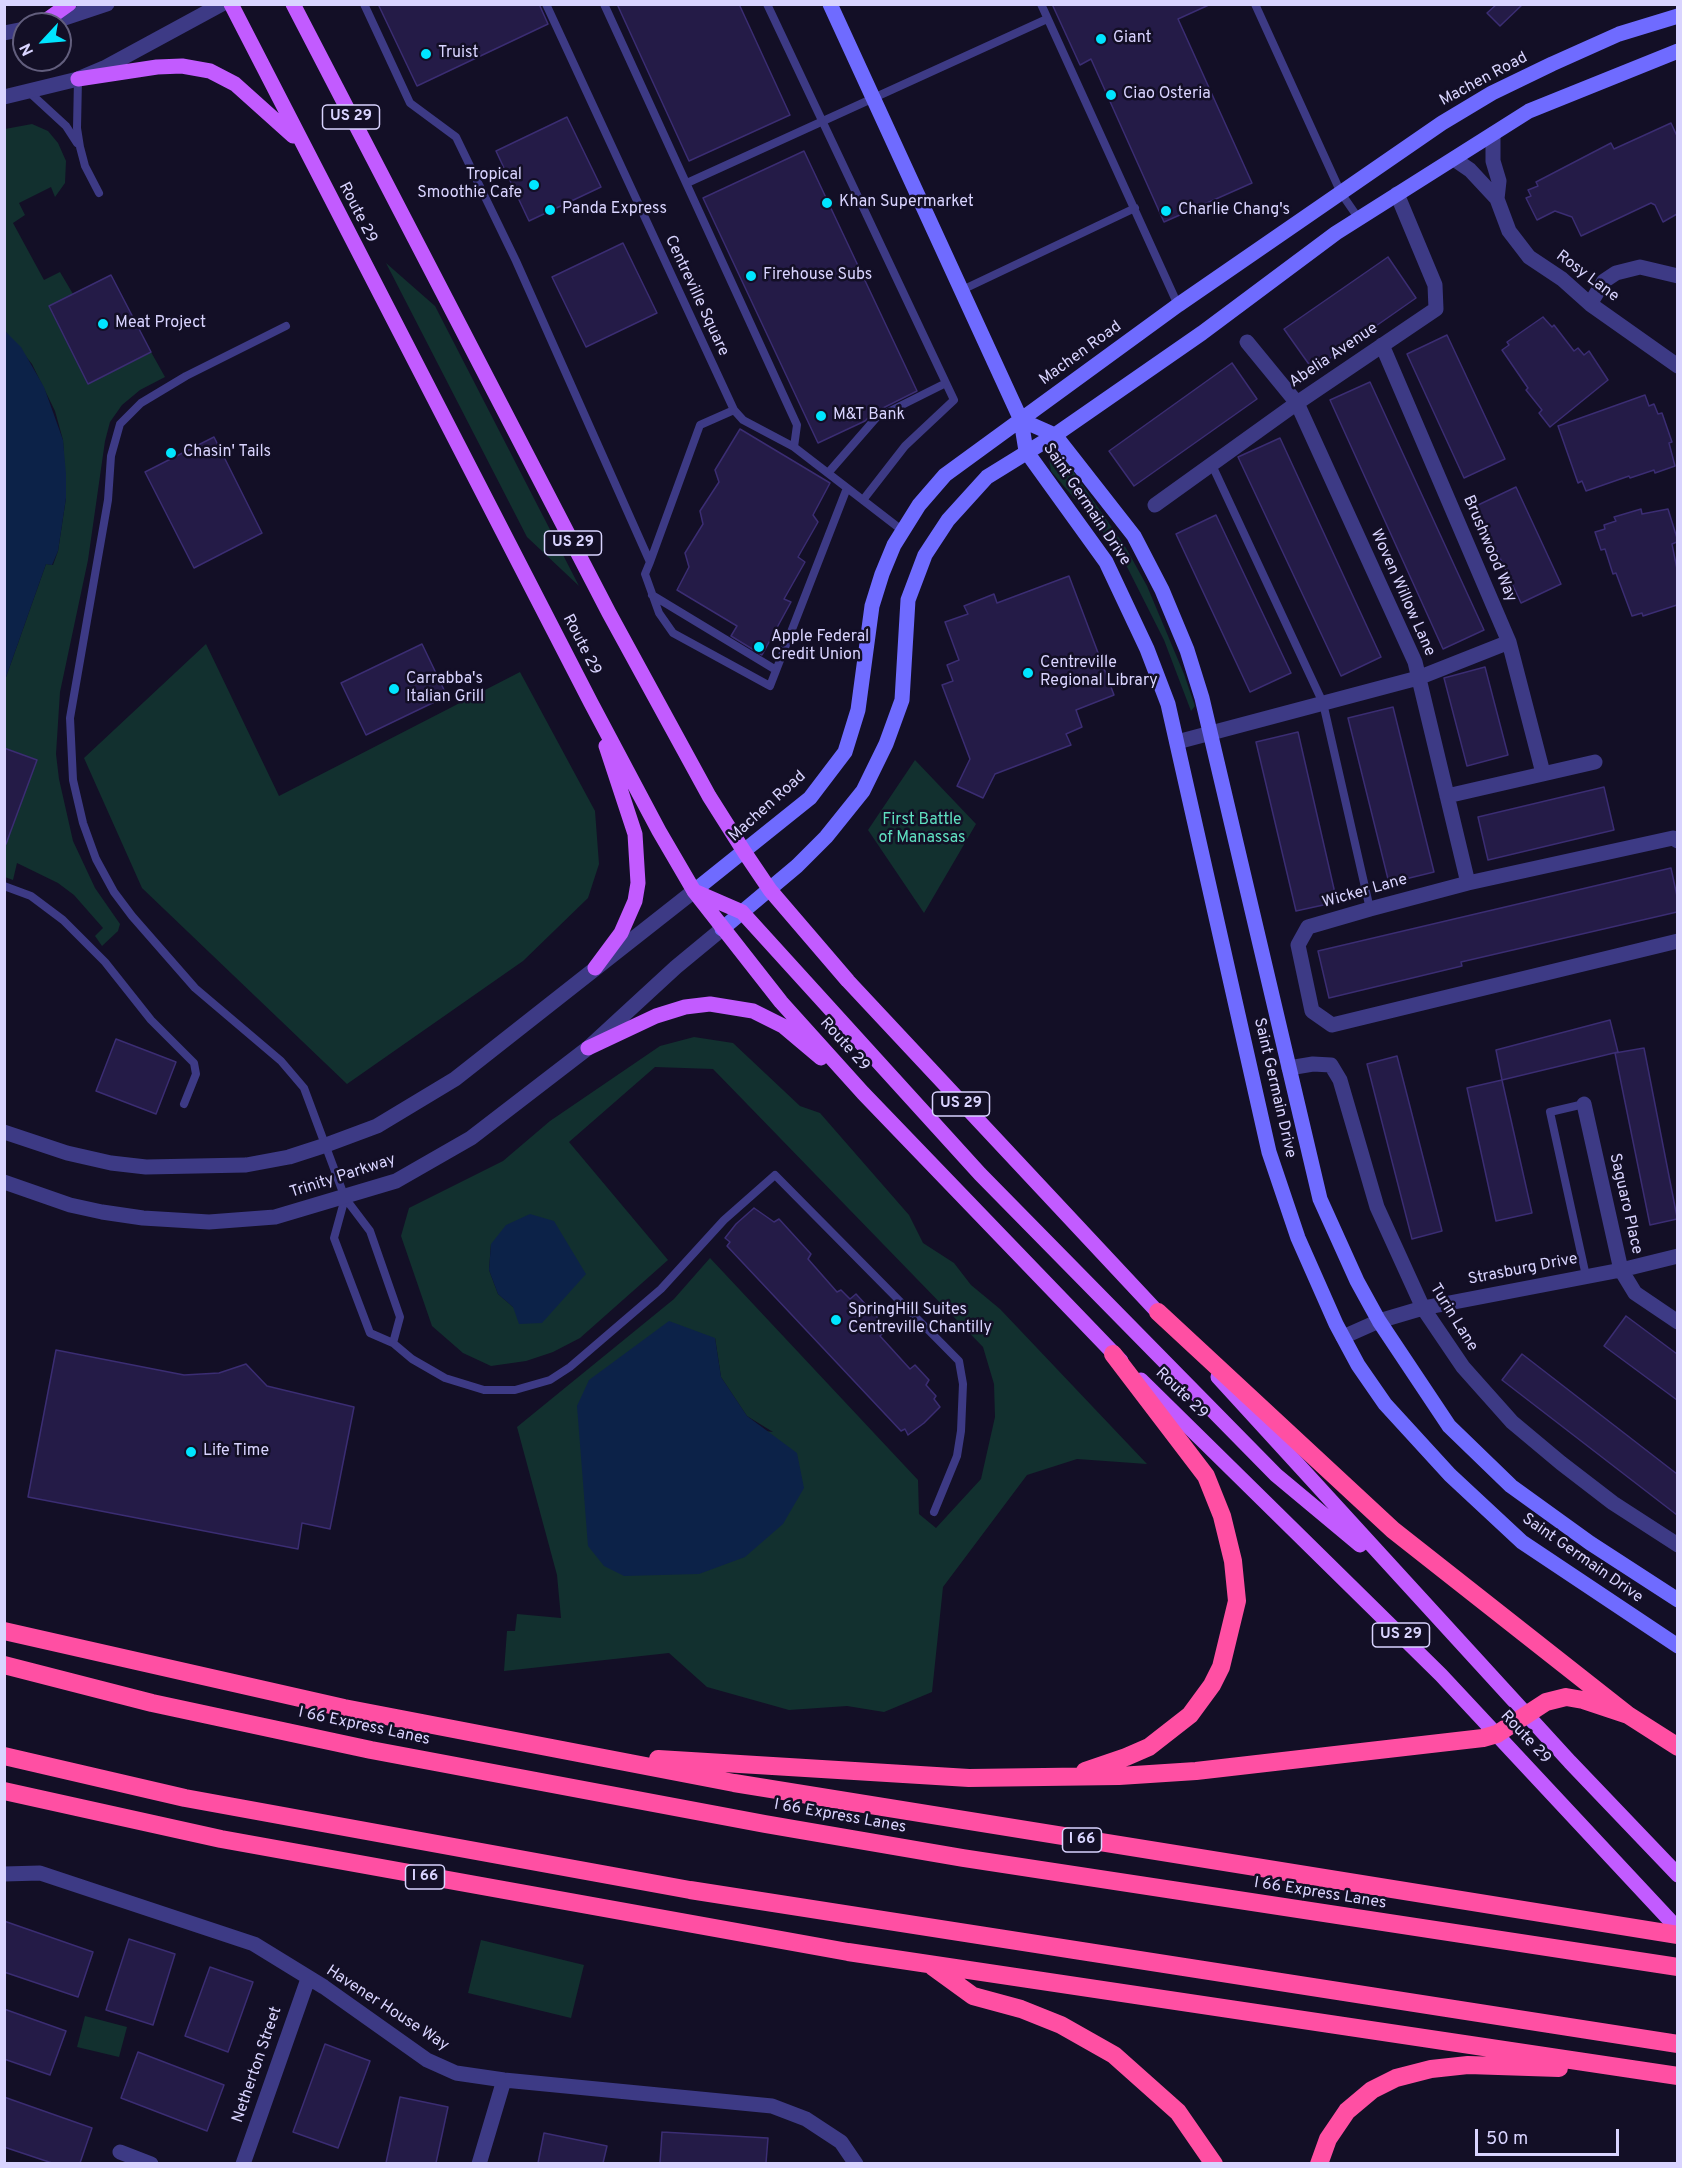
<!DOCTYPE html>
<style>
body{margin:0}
#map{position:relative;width:1682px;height:2168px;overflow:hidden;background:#130f26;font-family:Overpass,sans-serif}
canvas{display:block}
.frame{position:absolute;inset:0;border:6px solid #d9d4ff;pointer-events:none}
.north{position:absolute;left:12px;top:12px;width:60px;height:60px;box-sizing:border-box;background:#130f26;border:2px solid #625e7d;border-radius:50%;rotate:244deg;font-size:16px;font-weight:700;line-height:24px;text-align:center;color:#d9d4ff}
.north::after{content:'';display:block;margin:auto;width:21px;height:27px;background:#00e5ff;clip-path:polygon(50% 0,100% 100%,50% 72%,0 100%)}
.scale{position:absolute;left:1475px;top:2129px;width:144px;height:27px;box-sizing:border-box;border:3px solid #d9d4ff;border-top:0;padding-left:8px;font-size:18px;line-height:21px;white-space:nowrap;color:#d9d4ff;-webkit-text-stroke:4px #130f26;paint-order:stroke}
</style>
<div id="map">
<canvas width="1682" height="2168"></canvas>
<div class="frame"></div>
<div class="north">N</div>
<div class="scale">50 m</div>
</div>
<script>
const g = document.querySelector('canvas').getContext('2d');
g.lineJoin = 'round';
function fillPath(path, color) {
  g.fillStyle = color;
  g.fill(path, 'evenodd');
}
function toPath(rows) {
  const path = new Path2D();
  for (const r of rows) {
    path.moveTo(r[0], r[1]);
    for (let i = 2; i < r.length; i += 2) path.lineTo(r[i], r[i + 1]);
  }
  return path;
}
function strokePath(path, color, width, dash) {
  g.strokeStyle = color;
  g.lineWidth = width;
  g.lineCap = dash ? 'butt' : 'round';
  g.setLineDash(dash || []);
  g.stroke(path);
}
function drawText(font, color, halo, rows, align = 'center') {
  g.font = font + ' Overpass,sans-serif';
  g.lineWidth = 5;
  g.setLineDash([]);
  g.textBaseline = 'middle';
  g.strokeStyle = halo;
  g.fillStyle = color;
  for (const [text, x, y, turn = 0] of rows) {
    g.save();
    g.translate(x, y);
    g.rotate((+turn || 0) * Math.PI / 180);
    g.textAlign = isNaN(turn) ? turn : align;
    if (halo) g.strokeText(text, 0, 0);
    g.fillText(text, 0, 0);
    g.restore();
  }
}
fillPath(toPath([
 [32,124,48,131,58,143,66,161,65,183,55,197,51,187,19,203,25,215,13,223,44,280,60,272,73,294,49,307,88,383,151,352,165,377,140,390,122,405,110,422,105,441,88,560,60,692,56,754,59,779,73,841,95,888,120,924,118,931,102,946,95,936,103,928,74,895,58,883,17,863,13,880,5,877,4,849,37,760,5,748,5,680,46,564,53,565,58,551,66,498,63,440,55,411,32,364,5,331,5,129],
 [386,263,435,306,579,586,527,537],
 [1062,455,1126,548,1147,586,1184,674,1195,706,1191,711,1164,640,1119,551,1051,471,1049,459],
 [206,644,279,796,520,672,595,811,599,864,588,898,523,961,347,1084,142,888,84,758],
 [915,760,976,824,924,913,868,830],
 [694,1037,733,1043,800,1106,820,1113,909,1215,923,1243,954,1263,971,1285,1000,1309,1147,1464,1077,1459,1027,1475,943,1587,932,1692,884,1712,847,1706,789,1710,707,1687,669,1653,504,1671,507,1631,515,1631,517,1614,561,1618,557,1575,517,1427,674,1299,710,1258,918,1480,919,1514,936,1528,981,1479,995,1417,994,1384,983,1347,713,1069,655,1067,569,1142,668,1260,580,1338,553,1352,526,1361,491,1366,463,1353,432,1326,401,1236,409,1208,503,1161,550,1121,660,1046],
 [491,1244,542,1323,513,1307,498,1294,489,1270],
 [715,1338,721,1377,747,1416,773,1432,577,1406],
 [481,1940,584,1965,571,2018,468,1993],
 [85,2016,127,2027,119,2057,77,2047]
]), '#12302f');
fillPath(toPath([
 [5,331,21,347,44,387,63,440,66,474,66,498,58,551,52,565,46,564,5,680],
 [530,1214,554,1221,586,1274,542,1323,519,1324,513,1307,498,1294,489,1270,491,1244,506,1225],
 [669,1321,715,1338,721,1377,747,1416,797,1453,804,1488,783,1524,745,1557,699,1574,624,1576,604,1566,588,1546,577,1406,589,1380]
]), '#0c2248');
const building = toPath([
 [378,4,539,4,548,24,417,86,378,4],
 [617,4,739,4,790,115,689,161,617,4],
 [1052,4,1211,4,1178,19,1252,183,1164,222,1091,59,1080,65,1052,4],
 [1497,4,1523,4,1500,26,1487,13,1497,4],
 [567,117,601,187,529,221,496,151,567,117],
 [1671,123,1677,136,1677,214,1663,222,1655,205,1651,203,1581,236,1572,217,1555,211,1537,220,1526,198,1531,196,1528,190,1538,186,1536,182,1611,143,1614,149,1671,123],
 [804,151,917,391,873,413,865,421,818,443,703,198,804,151],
 [623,243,657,313,586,347,552,277,623,243],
 [1388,257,1416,298,1313,370,1284,329,1388,257],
 [111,275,151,352,88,384,49,306,111,275],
 [1543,317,1552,327,1554,325,1574,351,1578,348,1584,355,1589,351,1608,380,1550,427,1539,413,1542,410,1526,390,1528,388,1502,350,1509,345,1507,342,1543,317],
 [1447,335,1505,459,1464,478,1407,354,1447,335],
 [1232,363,1257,399,1134,486,1109,451,1232,363],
 [1370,382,1484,630,1443,649,1330,400,1370,382],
 [1645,395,1649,406,1654,404,1658,414,1662,413,1672,442,1669,443,1675,466,1655,473,1654,470,1630,478,1629,476,1586,491,1582,481,1578,483,1558,426,1645,395],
 [740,429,830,483,813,515,818,522,798,557,805,562,784,599,791,602,762,655,731,636,737,626,677,590,689,567,685,553,703,524,700,511,719,482,715,470,740,429],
 [214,437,262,533,194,568,145,472,214,437],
 [1280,438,1381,657,1341,676,1238,457,1280,438],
 [1516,487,1561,584,1521,603,1476,506,1516,487],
 [1641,509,1642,514,1668,509,1677,538,1677,542,1672,544,1677,569,1677,605,1643,616,1642,613,1632,616,1616,573,1613,574,1605,549,1601,550,1595,532,1605,529,1604,525,1616,521,1614,517,1641,509],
 [1216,515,1291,673,1250,692,1176,534,1216,515],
 [1069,576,1114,695,1076,710,1082,727,1066,734,1071,745,995,774,983,798,957,786,970,759,942,685,953,681,947,665,959,660,945,622,968,614,964,606,994,594,997,603,1069,576],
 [422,644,447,696,366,735,341,683,422,644],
 [1485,667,1508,755,1467,766,1444,678,1485,667],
 [1393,707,1434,872,1389,883,1348,718,1393,707],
 [1298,732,1337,902,1296,911,1256,742,1298,732],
 [4,748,37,760,6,844,4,843,4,748],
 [1604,787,1614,830,1488,860,1478,817,1604,787],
 [1671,868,1677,896,1677,912,1461,962,1462,966,1329,998,1318,951,1671,868],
 [1610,1020,1618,1052,1502,1080,1496,1050,1610,1020],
 [116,1039,176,1062,156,1114,96,1091,116,1039],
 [1644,1048,1677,1217,1677,1219,1650,1225,1615,1053,1644,1048],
 [1397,1056,1442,1231,1412,1239,1367,1064,1397,1056],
 [1502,1080,1532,1213,1496,1221,1467,1088,1502,1080],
 [754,1208,774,1222,779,1219,811,1254,808,1259,837,1292,841,1290,850,1299,856,1294,878,1318,874,1323,883,1333,880,1336,910,1369,915,1365,929,1380,926,1385,936,1396,934,1399,940,1407,924,1423,908,1435,905,1429,901,1431,727,1246,730,1242,725,1238,736,1224,754,1208],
 [1626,1316,1677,1354,1677,1400,1604,1346,1626,1316],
 [56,1350,184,1375,219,1373,246,1364,267,1386,354,1407,330,1529,302,1523,298,1549,28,1497,56,1350],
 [1522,1354,1677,1474,1677,1515,1502,1380,1522,1354],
 [4,1921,93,1952,78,1997,4,1972,4,1921],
 [129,1939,175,1954,153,2025,106,2010,129,1939],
 [210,1967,253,1982,228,2052,185,2036,210,1967],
 [4,2009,66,2031,50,2075,4,2059,4,2009],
 [325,2044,370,2061,338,2148,293,2132,325,2044],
 [138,2052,224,2085,207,2131,121,2098,138,2052],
 [4,2097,92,2128,80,2163,52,2163,4,2147,4,2097],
 [400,2097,448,2107,436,2163,386,2163,400,2097],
 [662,2132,768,2138,766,2163,660,2163,662,2132],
 [544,2133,607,2146,603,2163,538,2163,544,2133]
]);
fillPath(building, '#241b47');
strokePath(building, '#3b2d73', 1.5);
strokePath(toPath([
 [364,4,410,103,456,137,516,261,650,562,645,574,659,613,673,633,770,686,847,488],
 [546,4,734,410,743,420,794,447,903,531],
 [604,4,797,425,794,447],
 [767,4,954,400,905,446,863,500],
 [1041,4,1178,305],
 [1255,4,1341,193,1359,219],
 [78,79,77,128,80,147,85,166,99,193],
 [29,92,66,126,77,143],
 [687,183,1047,19],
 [962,290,1135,208],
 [286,326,186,376,141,403,120,424,111,456,108,500,70,718,73,780,83,823,96,859,114,892,132,916,195,988,281,1061,304,1088,345,1198,370,1231,400,1317,393,1343],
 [1212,465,1323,703,1370,909],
 [828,473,876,418,946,383],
 [650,562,700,425,734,410],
 [652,595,776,670],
 [4,886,31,896,63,920,105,962,151,1020,194,1063,196,1074,184,1104],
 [1584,1104,1550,1112,1586,1276],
 [345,1198,334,1238,370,1333,393,1343,412,1359,445,1378,484,1390,515,1390,550,1380,570,1367,661,1289,724,1220,775,1175,959,1361,963,1384,961,1431,957,1456,934,1512]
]), '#3d3a85', 8);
strokePath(toPath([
 [47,24,107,4],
 [4,33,24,29],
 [4,97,78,79,104,68,222,4],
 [1493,134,1493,161,1499,181,1497,199],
 [1454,159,1470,170,1497,199,1509,231,1529,257,1562,279,1590,304,1678,366],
 [1590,304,1604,281,1616,273,1640,267,1678,276],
 [1247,342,1297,403,1415,662,1468,883],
 [1382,345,1509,642,1543,773],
 [1155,505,1297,403,1436,309,1435,285,1397,194],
 [1177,742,1418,678,1509,642],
 [1447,796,1595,762],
 [1678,841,1673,838,1468,883,1370,909,1308,927,1298,945,1312,1011,1332,1025,1678,941],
 [1289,1068,1313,1064,1331,1065,1340,1080,1377,1207,1423,1308,1463,1367,1512,1422,1561,1463,1613,1503,1678,1545],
 [1584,1104,1621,1270,1635,1293,1678,1322],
 [4,1132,67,1153,111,1163,146,1167,246,1165,289,1157,326,1145,377,1126,455,1079,694,891],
 [4,1182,70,1205,102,1212,143,1218,209,1222,275,1217,396,1181,471,1138,588,1048,676,967,722,929],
 [1343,1337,1379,1321,1423,1308,1621,1270,1678,1256],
 [4,1874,40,1873,254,1944,324,1987,427,2060,456,2073,504,2080,772,2106,806,2119,841,2142,856,2164],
 [120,2152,151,2164],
 [243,2164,308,1979],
 [479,2164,504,2080]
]), '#3d3a85', 15);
strokePath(toPath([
 [830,4,1021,420,1026,451,1106,562,1147,649,1168,704,1269,1152,1298,1238,1336,1324,1358,1365,1385,1404,1450,1475,1522,1542,1678,1646],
 [1021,420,1055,435,1134,536,1162,590,1187,650,1202,698,1320,1199,1357,1281,1379,1321,1449,1426,1511,1486,1590,1543,1678,1600],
 [694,891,810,798,845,752,858,710,872,606,882,574,894,545,919,505,945,475,1178,305,1442,123,1492,93,1552,64,1619,34,1678,16],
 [722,929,797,866,826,837,863,791,886,744,902,700,908,600,925,555,948,520,987,477,1055,435,1202,333,1336,233,1529,111,1678,51]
]), '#6f6bff', 15);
strokePath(toPath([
 [231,4,591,703,659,831,694,891,781,1002,863,1093,1121,1361],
 [293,4,609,613,709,796,745,853,770,890,848,981,1165,1320],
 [41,24,69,4],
 [78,79,157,67,182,66,210,71,235,84,293,136],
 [696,892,742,912,980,1174,1276,1475,1360,1545],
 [595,968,621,933,635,901,638,883,635,834,606,746],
 [588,1048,656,1016,685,1007,710,1004,753,1011,783,1026,821,1058],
 [1218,1377,1570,1762,1678,1875],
 [1141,1380,1441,1675,1678,1929]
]), '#c25bff', 15);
strokePath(toPath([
 [1158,1312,1393,1530,1628,1715,1678,1747],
 [4,1631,344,1708,734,1783,1678,1935],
 [4,1665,152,1703,371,1750,765,1824,963,1858,1678,1967],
 [4,1756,185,1798,690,1890,1678,2044],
 [658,1759,969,1778,1119,1776,1196,1771,1483,1738,1497,1734,1546,1702,1566,1697,1583,1700,1628,1715],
 [1085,1771,1126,1757,1149,1747,1190,1715,1212,1685,1221,1667,1237,1601,1233,1561,1222,1516,1206,1476,1113,1354],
 [4,1791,221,1839,848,1952,1678,2076],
 [933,1967,973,1996,1021,2009,1061,2025,1114,2055,1178,2112,1214,2164],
 [1319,2164,1328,2139,1347,2111,1372,2090,1396,2078,1431,2069,1468,2065,1559,2068]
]), '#ff4fa3', 18);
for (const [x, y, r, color] of [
 [1101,39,6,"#00e5ff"],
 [426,54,6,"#00e5ff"],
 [1111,95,6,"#00e5ff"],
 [534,185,6,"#00e5ff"],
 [827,203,6,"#00e5ff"],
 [550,210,6,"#00e5ff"],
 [1166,211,6,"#00e5ff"],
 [751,276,6,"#00e5ff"],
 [103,324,6,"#00e5ff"],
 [821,416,6,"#00e5ff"],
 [171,453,6,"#00e5ff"],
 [759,647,6,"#00e5ff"],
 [1028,673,6,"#00e5ff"],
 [394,689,6,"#00e5ff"],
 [836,1320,6,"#00e5ff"],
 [191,1452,6,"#00e5ff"]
]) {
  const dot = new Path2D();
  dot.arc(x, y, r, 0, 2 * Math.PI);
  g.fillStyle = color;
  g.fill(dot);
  strokePath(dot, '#130f26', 2);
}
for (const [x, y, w] of [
 [351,117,57],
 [573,543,57],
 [961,1104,57],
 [1401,1635,57],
 [1082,1840,39],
 [425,1877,39]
]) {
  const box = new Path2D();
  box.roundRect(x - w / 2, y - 12, w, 24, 4.5);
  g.fillStyle = '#130f26';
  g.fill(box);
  strokePath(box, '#d9d4ff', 1.5);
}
drawText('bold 15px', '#d9d4ff', null, [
 ["US 29",351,117],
 ["US 29",573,543],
 ["US 29",961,1104],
 ["US 29",1401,1635],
 ["I 66",1082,1840],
 ["I 66",425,1877]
]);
drawText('16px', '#d9d4ff', '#130f26', [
 ["Giant",1113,39],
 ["Truist",438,54],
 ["Ciao Osteria",1123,95],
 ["Tropical",522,176,"right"],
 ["Smoothie Cafe",522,194,"right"],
 ["Khan Supermarket",839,203],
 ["Panda Express",562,210],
 ["Charlie Chang's",1178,211],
 ["Firehouse Subs",763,276],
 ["Meat Project",115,324],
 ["M&T Bank",833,416],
 ["Chasin' Tails",183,453],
 ["Apple Federal",771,638],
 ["Credit Union",771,656],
 ["Centreville",1040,664],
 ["Regional Library",1040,682],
 ["Carrabba's",406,680],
 ["Italian Grill",406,698],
 ["SpringHill Suites",848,1311],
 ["Centreville Chantilly",848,1329],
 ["Life Time",203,1452]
], 'left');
drawText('16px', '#d9d4ff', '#130f26', [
 ["Machen Road",1484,80,-28],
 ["Route 29",357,213,63],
 ["Rosy Lane",1587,277,37],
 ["Centreville Square",696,296,65],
 ["Machen Road",1081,354,-36],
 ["Abelia Avenue",1334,356,-34],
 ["Saint Germain Drive",1086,505,56],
 ["Brushwood Way",1489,549,67],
 ["Woven Willow Lane",1402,593,66],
 ["Route 29",581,645,63],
 ["Machen Road",768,807,-42],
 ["Wicker Lane",1365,892,-16],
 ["Route 29",844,1045,48],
 ["Saint Germain Drive",1274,1088,77],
 ["Trinity Parkway",343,1177,-18],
 ["Saguaro Place",1625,1204,77],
 ["Strasburg Drive",1523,1270,-11],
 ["Turin Lane",1453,1318,58],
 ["Route 29",1181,1394,44],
 ["Saint Germain Drive",1582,1559,35],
 ["I 66 Express Lanes",364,1727,12],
 ["Route 29",1525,1738,47],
 ["I 66 Express Lanes",840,1817,10],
 ["I 66 Express Lanes",1320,1894,9],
 ["Havener House Way",387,2009,33],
 ["Netherton Street",258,2065,-71]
]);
drawText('16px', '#5fe0c0', '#130f26', [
 ["First Battle",922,821],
 ["of Manassas",922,839]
]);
</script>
